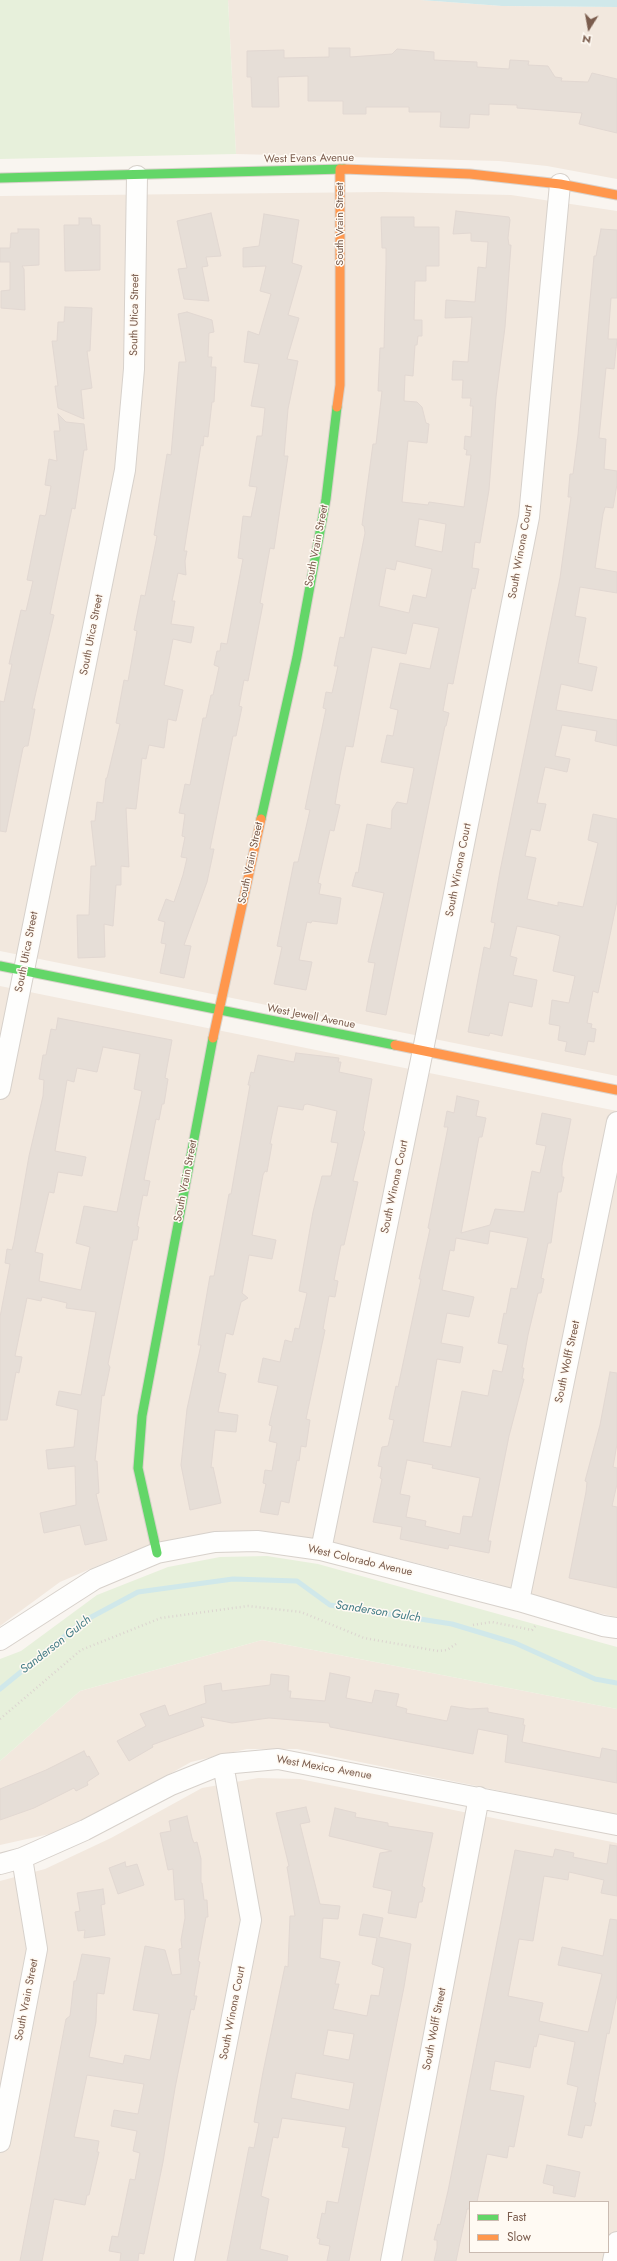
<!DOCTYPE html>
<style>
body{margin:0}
#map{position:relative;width:617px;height:2261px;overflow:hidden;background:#f9f5f0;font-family:Jost,sans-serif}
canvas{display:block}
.legend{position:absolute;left:469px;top:2201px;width:140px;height:52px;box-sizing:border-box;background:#fffaf3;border:1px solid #cabbb1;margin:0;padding:5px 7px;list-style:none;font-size:12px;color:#7a5c4d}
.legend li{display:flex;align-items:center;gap:8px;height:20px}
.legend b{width:20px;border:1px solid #cabbb1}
.north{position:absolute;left:569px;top:8px;width:40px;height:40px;-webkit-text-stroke:3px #fffaf3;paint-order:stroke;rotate:191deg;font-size:11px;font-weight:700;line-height:16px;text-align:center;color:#7a5c4d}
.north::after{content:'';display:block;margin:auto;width:14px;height:18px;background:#7a5c4d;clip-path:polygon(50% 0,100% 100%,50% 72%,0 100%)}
</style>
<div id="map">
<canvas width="617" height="2261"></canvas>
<ul class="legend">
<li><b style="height:5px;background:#63d668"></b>Fast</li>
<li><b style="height:5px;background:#ff974d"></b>Slow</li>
</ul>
<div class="north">N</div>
</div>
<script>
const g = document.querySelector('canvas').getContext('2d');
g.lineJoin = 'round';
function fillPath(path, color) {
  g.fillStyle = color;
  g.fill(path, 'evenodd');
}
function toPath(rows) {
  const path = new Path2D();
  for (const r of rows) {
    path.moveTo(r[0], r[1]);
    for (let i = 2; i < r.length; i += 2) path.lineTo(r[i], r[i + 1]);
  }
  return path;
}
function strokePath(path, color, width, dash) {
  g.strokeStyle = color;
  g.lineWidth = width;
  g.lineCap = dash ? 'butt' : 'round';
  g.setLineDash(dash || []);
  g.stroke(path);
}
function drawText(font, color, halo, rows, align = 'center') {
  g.font = font + ' Jost,sans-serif';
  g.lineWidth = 3;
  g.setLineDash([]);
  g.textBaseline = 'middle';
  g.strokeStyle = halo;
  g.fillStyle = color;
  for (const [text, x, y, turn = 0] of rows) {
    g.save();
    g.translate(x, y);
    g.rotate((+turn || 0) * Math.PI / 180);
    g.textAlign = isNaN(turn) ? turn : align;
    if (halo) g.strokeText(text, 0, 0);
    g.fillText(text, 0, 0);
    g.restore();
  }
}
fillPath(toPath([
 [228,0,421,0,502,6,617,7,617,179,547,166,499,161,236,154],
 [384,192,511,195,617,211,617,1076,0,951,0,196],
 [0,986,617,1111,617,1617,574,1608,484,1580,356,1548,291,1535,238,1532,183,1537,125,1554,60,1582,0,1626],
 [262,1640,617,1709,617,1815,297,1749,247,1749,191,1762,72,1829,0,1845,0,1761,80,1691],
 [258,1778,300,1779,617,1843,617,2261,0,2261,0,1881,45,1869,111,1838,202,1788],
 [470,2202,608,2202,608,2252,470,2252]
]), '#f2e8de');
fillPath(toPath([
 [0,0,228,0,236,154,0,159],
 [267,1556,318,1564,617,1647,617,1709,262,1640,80,1691,0,1761,0,1659,21,1651,97,1595,168,1567,220,1557]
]), '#e7f0db');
fillPath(toPath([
 [421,0,617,0,617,7,502,6]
]), '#d0e8ea');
strokePath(toPath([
 [0,1689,82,1622,138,1592,233,1579,297,1581,330,1605,452,1624,515,1643,595,1679,617,1683]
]), '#d0e8ea', 5);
const building = toPath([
 [329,48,350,48,350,57,392,54,397,49,434,52,434,60,477,62,477,67,509,69,510,60,529,61,528,65,548,66,555,77,562,78,561,81,588,82,592,73,617,79,617,133,579,124,582,113,517,108,517,105,489,104,489,115,470,114,469,128,440,127,441,112,409,112,409,107,366,107,366,114,343,114,343,101,308,101,308,76,278,77,279,107,252,107,251,77,247,77,247,51,284,50,284,58,329,57,329,48],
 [456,211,509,217,510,220,508,238,509,245,511,245,505,327,496,397,489,490,480,543,475,542,472,568,479,569,475,589,472,588,453,684,448,683,443,711,449,713,446,726,445,726,386,1015,366,1011,375,963,368,962,384,893,352,886,356,872,358,873,367,824,391,829,392,810,397,802,407,804,414,768,381,762,387,735,393,736,398,710,390,708,400,663,430,669,439,628,413,623,406,654,372,647,353,747,346,746,340,775,335,804,340,805,336,822,334,831,330,830,318,883,321,884,319,894,341,898,337,924,312,921,311,923,307,922,299,960,312,962,306,990,274,984,282,947,277,946,294,862,298,862,310,810,305,809,326,709,323,708,326,692,332,693,338,666,334,666,340,637,344,638,365,533,364,526,362,525,373,444,376,444,382,391,378,391,380,348,384,348,386,265,386,248,382,248,381,217,414,217,414,227,439,227,439,266,426,266,426,281,415,281,414,320,422,320,422,336,418,336,417,345,415,345,413,376,405,375,404,401,417,402,422,407,426,423,429,424,427,443,408,441,402,502,428,505,429,502,464,507,471,455,466,455,467,450,464,449,465,436,471,437,473,406,470,406,471,398,462,398,463,380,452,380,453,361,468,362,472,317,445,318,446,300,475,302,478,267,486,268,488,242,471,241,471,233,453,234,456,211],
 [419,519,446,524,442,552,415,546,419,519],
 [397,561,432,569,426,598,413,595,409,613,379,606,386,568,395,570,397,561],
 [211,213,221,256,206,257,208,266,202,267,209,301,184,299,178,269,187,268,177,221,211,213],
 [264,214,299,220,292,263,302,266,288,315,299,318,287,359,298,361,288,409,284,456,288,456,274,549,270,548,260,603,263,604,248,681,244,680,239,706,242,707,236,736,233,736,210,849,214,849,207,882,184,945,191,946,184,978,160,973,166,944,161,943,165,922,158,920,166,899,174,902,183,875,187,858,181,857,185,837,182,836,185,814,179,813,185,784,190,785,203,718,206,718,211,695,213,695,219,667,214,665,217,651,220,651,221,643,227,644,243,559,238,558,243,516,251,517,257,487,249,486,257,436,262,436,265,408,251,406,259,364,244,362,248,331,259,335,271,294,260,291,266,266,243,267,243,248,259,246,264,214],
 [79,218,91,218,92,225,100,225,100,270,65,271,64,225,79,225,79,218],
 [18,229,39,229,39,265,22,266,24,269,25,310,1,308,1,291,10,290,10,262,0,262,0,248,10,248,11,233,18,233,18,229],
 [601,229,617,230,617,298,611,298,608,339,617,339,614,369,606,368,599,438,606,439,604,469,617,471,617,484,613,508,605,507,603,514,595,568,617,572,617,593,580,587,575,616,586,618,578,663,597,667,592,691,561,684,556,710,617,720,617,746,595,741,597,731,562,725,555,756,570,759,567,772,545,767,537,803,546,804,540,831,531,829,525,856,536,858,527,899,558,906,558,902,583,907,598,843,588,840,593,814,617,819,617,901,598,993,593,991,587,1023,592,1024,591,1028,596,1029,594,1042,588,1041,585,1055,565,1051,567,1042,558,1040,560,1026,549,1024,552,1000,569,1003,575,976,553,971,560,936,554,934,517,926,510,956,517,958,513,975,537,980,532,1007,509,1002,502,1036,490,1033,489,1036,468,1032,484,947,490,949,495,923,491,922,500,871,560,578,571,497,568,497,570,474,573,474,578,435,594,256,596,256,601,229],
 [65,307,92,308,90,351,87,351,92,388,81,390,84,419,58,408,55,386,58,386,52,341,57,341,58,322,64,322,65,307],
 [187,312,212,320,214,332,209,333,208,357,212,357,211,367,216,367,214,402,212,402,208,437,204,436,203,446,201,445,184,551,187,551,185,561,186,575,178,573,172,601,175,601,171,624,194,627,191,643,173,639,164,685,183,690,176,721,168,719,164,748,149,745,146,759,142,758,136,809,126,808,129,867,121,866,121,885,116,885,113,926,104,924,105,957,78,958,77,915,89,915,91,866,96,866,91,821,95,821,97,802,103,803,106,778,107,778,120,724,116,723,124,680,128,681,137,631,134,630,141,595,145,596,157,536,154,535,167,454,171,455,179,362,186,362,178,314,187,312],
 [58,414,66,422,84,424,87,450,84,450,75,509,72,508,50,614,54,615,32,709,35,709,28,746,25,746,23,748,6,832,0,831,0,701,4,702,12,664,9,664,21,610,26,611,33,581,27,580,40,515,45,516,46,514,51,486,45,485,49,459,57,461,54,431,60,431,58,414],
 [58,1018,172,1040,165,1078,168,1079,164,1104,162,1104,159,1120,156,1119,144,1180,150,1181,147,1196,143,1195,137,1226,139,1227,137,1240,133,1240,108,1364,110,1367,104,1396,102,1395,95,1461,97,1461,99,1493,96,1494,107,1540,85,1545,80,1525,44,1533,40,1513,76,1505,75,1466,48,1469,46,1450,74,1447,78,1410,56,1405,59,1391,81,1395,96,1312,66,1308,67,1303,42,1297,41,1301,27,1298,15,1356,22,1357,19,1373,16,1372,7,1420,0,1420,0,1317,10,1264,5,1263,7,1249,12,1250,14,1242,29,1156,43,1096,44,1080,39,1079,43,1055,46,1055,51,1029,56,1030,58,1018],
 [103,1047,140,1054,134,1089,142,1091,117,1212,84,1206,76,1243,90,1247,81,1290,39,1281,43,1254,35,1252,49,1192,54,1193,58,1172,82,1176,86,1157,55,1151,67,1080,74,1082,77,1068,97,1072,103,1047],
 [296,1053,339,1058,338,1062,341,1062,339,1072,372,1079,363,1130,365,1132,353,1181,358,1182,344,1245,341,1245,334,1280,338,1281,335,1297,329,1296,323,1329,325,1330,306,1419,310,1420,306,1447,301,1446,299,1461,297,1460,289,1503,281,1501,278,1515,260,1512,266,1484,263,1483,265,1470,272,1471,277,1443,269,1441,272,1426,269,1425,278,1386,258,1382,263,1358,280,1362,285,1340,292,1342,295,1328,299,1329,307,1293,299,1291,313,1212,322,1176,331,1176,338,1143,331,1142,337,1111,307,1104,304,1105,303,1110,278,1106,270,1144,272,1144,267,1172,265,1171,263,1175,252,1235,276,1240,272,1259,249,1255,242,1293,248,1298,241,1302,233,1335,226,1333,218,1372,226,1374,218,1412,238,1415,236,1432,215,1430,211,1468,213,1467,221,1503,190,1510,181,1465,187,1409,201,1345,198,1345,210,1276,214,1276,229,1194,231,1194,250,1085,248,1085,251,1072,254,1073,258,1055,294,1062,296,1053],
 [457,1096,479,1101,476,1116,486,1118,482,1137,479,1137,461,1233,490,1225,495,1209,524,1212,532,1171,540,1173,546,1146,536,1144,542,1113,571,1119,562,1166,562,1177,564,1177,561,1192,558,1192,551,1243,548,1243,541,1278,544,1279,541,1293,538,1293,528,1335,522,1368,524,1368,522,1379,524,1379,509,1436,488,1541,491,1541,489,1553,449,1545,448,1549,400,1539,402,1527,373,1522,382,1479,380,1478,382,1467,378,1466,382,1447,388,1446,394,1420,389,1419,396,1386,398,1387,421,1279,419,1279,430,1229,428,1228,448,1127,444,1127,447,1111,454,1113,457,1096],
 [490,1231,528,1238,517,1289,511,1288,506,1314,504,1313,498,1343,508,1345,502,1372,493,1370,488,1396,462,1391,451,1447,423,1442,437,1359,460,1363,463,1347,441,1343,447,1313,469,1317,474,1297,442,1290,450,1250,454,1251,456,1238,488,1244,490,1231],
 [407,1460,433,1465,432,1468,480,1478,472,1517,463,1516,460,1534,425,1526,426,1521,406,1517,410,1496,400,1494,407,1460],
 [610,1372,617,1373,617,1444,613,1467,617,1468,617,1484,612,1506,617,1507,617,1588,569,1578,586,1492,587,1482,585,1481,600,1425,610,1372],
 [330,1673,350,1677,346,1698,372,1703,375,1690,399,1694,396,1706,407,1709,406,1713,447,1721,451,1706,470,1709,488,1708,488,1712,524,1719,523,1725,525,1725,522,1742,600,1758,602,1748,617,1751,617,1783,505,1762,508,1735,478,1729,473,1754,330,1727,329,1723,269,1718,232,1723,201,1717,204,1726,152,1745,153,1747,129,1761,117,1741,146,1726,140,1714,165,1705,169,1716,206,1703,204,1686,221,1683,222,1691,270,1685,271,1674,289,1676,288,1691,291,1691,290,1698,325,1701,330,1673],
 [84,1751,87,1757,89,1756,99,1774,87,1782,88,1785,76,1791,74,1788,34,1808,0,1820,0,1789,46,1770,84,1751],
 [306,1807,310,1822,300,1824,320,1904,340,1906,338,1919,323,1918,320,1958,340,1962,335,1984,339,1984,333,2009,367,2016,371,1995,379,1996,384,1968,372,1964,377,1938,359,1935,363,1914,383,1918,379,1937,411,1944,404,1987,349,2261,327,2261,330,2246,319,2244,320,2239,317,2238,322,2213,325,2214,327,2201,338,2203,349,2148,342,2147,346,2127,282,2118,278,2138,273,2137,261,2196,269,2199,260,2249,288,2256,287,2261,227,2261,249,2147,254,2148,259,2123,254,2122,263,2072,285,1966,288,1967,290,1916,295,1916,287,1867,289,1866,276,1813,306,1807],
 [328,2030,354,2034,349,2060,323,2055,328,2030],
 [296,2073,354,2083,349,2110,291,2098,296,2073],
 [335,1808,356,1813,355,1817,388,1823,388,1826,433,1833,422,1886,425,1888,422,1902,419,1902,416,1918,388,1913,392,1891,373,1887,380,1853,392,1851,329,1836,335,1808],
 [187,1816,192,1838,194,1843,197,1842,201,1859,201,1883,202,1883,204,1900,207,1900,208,1917,206,1917,198,1961,200,1962,194,1996,197,1996,194,2010,191,2009,175,2088,163,2162,144,2254,139,2253,138,2261,120,2261,121,2253,109,2251,112,2236,118,2237,130,2179,135,2180,140,2153,133,2151,137,2131,111,2126,114,2110,138,2114,144,2084,87,2075,74,2137,99,2141,97,2152,99,2152,89,2195,87,2195,85,2205,54,2199,42,2261,20,2261,66,2019,70,2016,74,1981,76,1981,82,1954,110,1958,104,1994,97,1993,96,2022,89,2057,123,2064,125,2055,150,2060,159,2014,133,2010,145,1946,165,1950,172,1975,181,1974,179,1949,182,1948,181,1940,185,1918,184,1899,175,1900,173,1869,168,1870,160,1833,171,1831,169,1821,187,1816],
 [610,1845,617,1846,617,1896,601,1893,604,1880,569,1872,568,1880,544,1876,533,1941,519,1939,508,1996,543,2003,539,2021,588,2032,602,1974,558,1965,562,1947,603,1956,610,1919,617,1920,617,1995,609,2034,607,2033,594,2102,596,2103,591,2126,585,2125,582,2138,568,2135,578,2087,567,2084,575,2042,539,2034,536,2047,534,2046,530,2068,495,2061,490,2090,524,2096,514,2147,509,2146,507,2158,487,2154,477,2202,470,2202,470,2209,467,2209,456,2261,434,2261,437,2248,437,2240,434,2240,438,2224,440,2225,448,2191,515,1850,553,1857,555,1849,574,1853,573,1857,607,1864,610,1845],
 [125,1862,126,1867,137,1864,144,1885,118,1894,109,1868,125,1862],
 [103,1889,105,1904,101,1905,105,1935,84,1938,85,1930,78,1931,75,1912,80,1911,77,1893,103,1889],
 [547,2165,580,2172,575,2197,553,2193,554,2186,543,2183,547,2165]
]);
fillPath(building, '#e6ded7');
strokePath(building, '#e2d8d2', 1);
const street = toPath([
 [0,1089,125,470,134,369,137,176],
 [321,1550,423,1050,529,517,560,184],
 [519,1601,617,1122],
 [0,1640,95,1579,157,1553,215,1542,257,1541,321,1550,519,1601,603,1626,617,1628],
 [0,1864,22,1858,85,1830,171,1785,223,1764,278,1759,617,1825],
 [0,2142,37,1949,22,1858],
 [184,2261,251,1920,223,1764],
 [391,2261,479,1797],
 [613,2261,617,2242]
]);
const fast = toPath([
 [0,178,344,169],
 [261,819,297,657,326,499,337,407],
 [0,966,395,1045],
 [157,1553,138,1468,142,1416,213,1038]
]);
const slow = toPath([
 [344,169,470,174,560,184,617,195],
 [337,407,340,385,340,169],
 [213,1038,261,819],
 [395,1045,617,1090]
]);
strokePath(street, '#d7d1cb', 22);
strokePath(fast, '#d9d2cb', 11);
strokePath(slow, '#d9d2cb', 11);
strokePath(toPath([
 [473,1625,492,1622,532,1630,536,1625],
 [0,1719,81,1650,161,1618,248,1606,301,1612,364,1638,438,1651,447,1650,456,1644]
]), '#dcd5d0', 2.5, [1, 3]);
strokePath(street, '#fefefd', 20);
strokePath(fast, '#63d668', 9);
strokePath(slow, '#ff974d', 9);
drawText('11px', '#7a5c4d', '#fffaf3', [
 ["West Evans Avenue",309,159,-1],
 ["South Vrain Street",340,224,-90],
 ["South Utica Street",135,315,-89],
 ["South Vrain Street",317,546,-79],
 ["South Winona Court",521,552,-80],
 ["South Utica Street",92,635,-79],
 ["South Vrain Street",251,863,-78],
 ["South Winona Court",459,870,-79],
 ["South Utica Street",27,952,-79],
 ["West Jewell Avenue",311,1017,11],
 ["South Vrain Street",186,1181,-79],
 ["South Winona Court",395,1187,-78],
 ["South Wolff Street",568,1362,-78],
 ["West Colorado Avenue",360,1561,13],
 ["West Mexico Avenue",324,1768,10],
 ["South Vrain Street",27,2000,-79],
 ["South Winona Court",233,2013,-79],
 ["South Wolff Street",435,2029,-79]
]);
drawText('italic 12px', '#437c86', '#fffaf3', [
 ["Sanderson Gulch",378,1612,9],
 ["Sanderson Gulch",56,1645,-38]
]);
</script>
